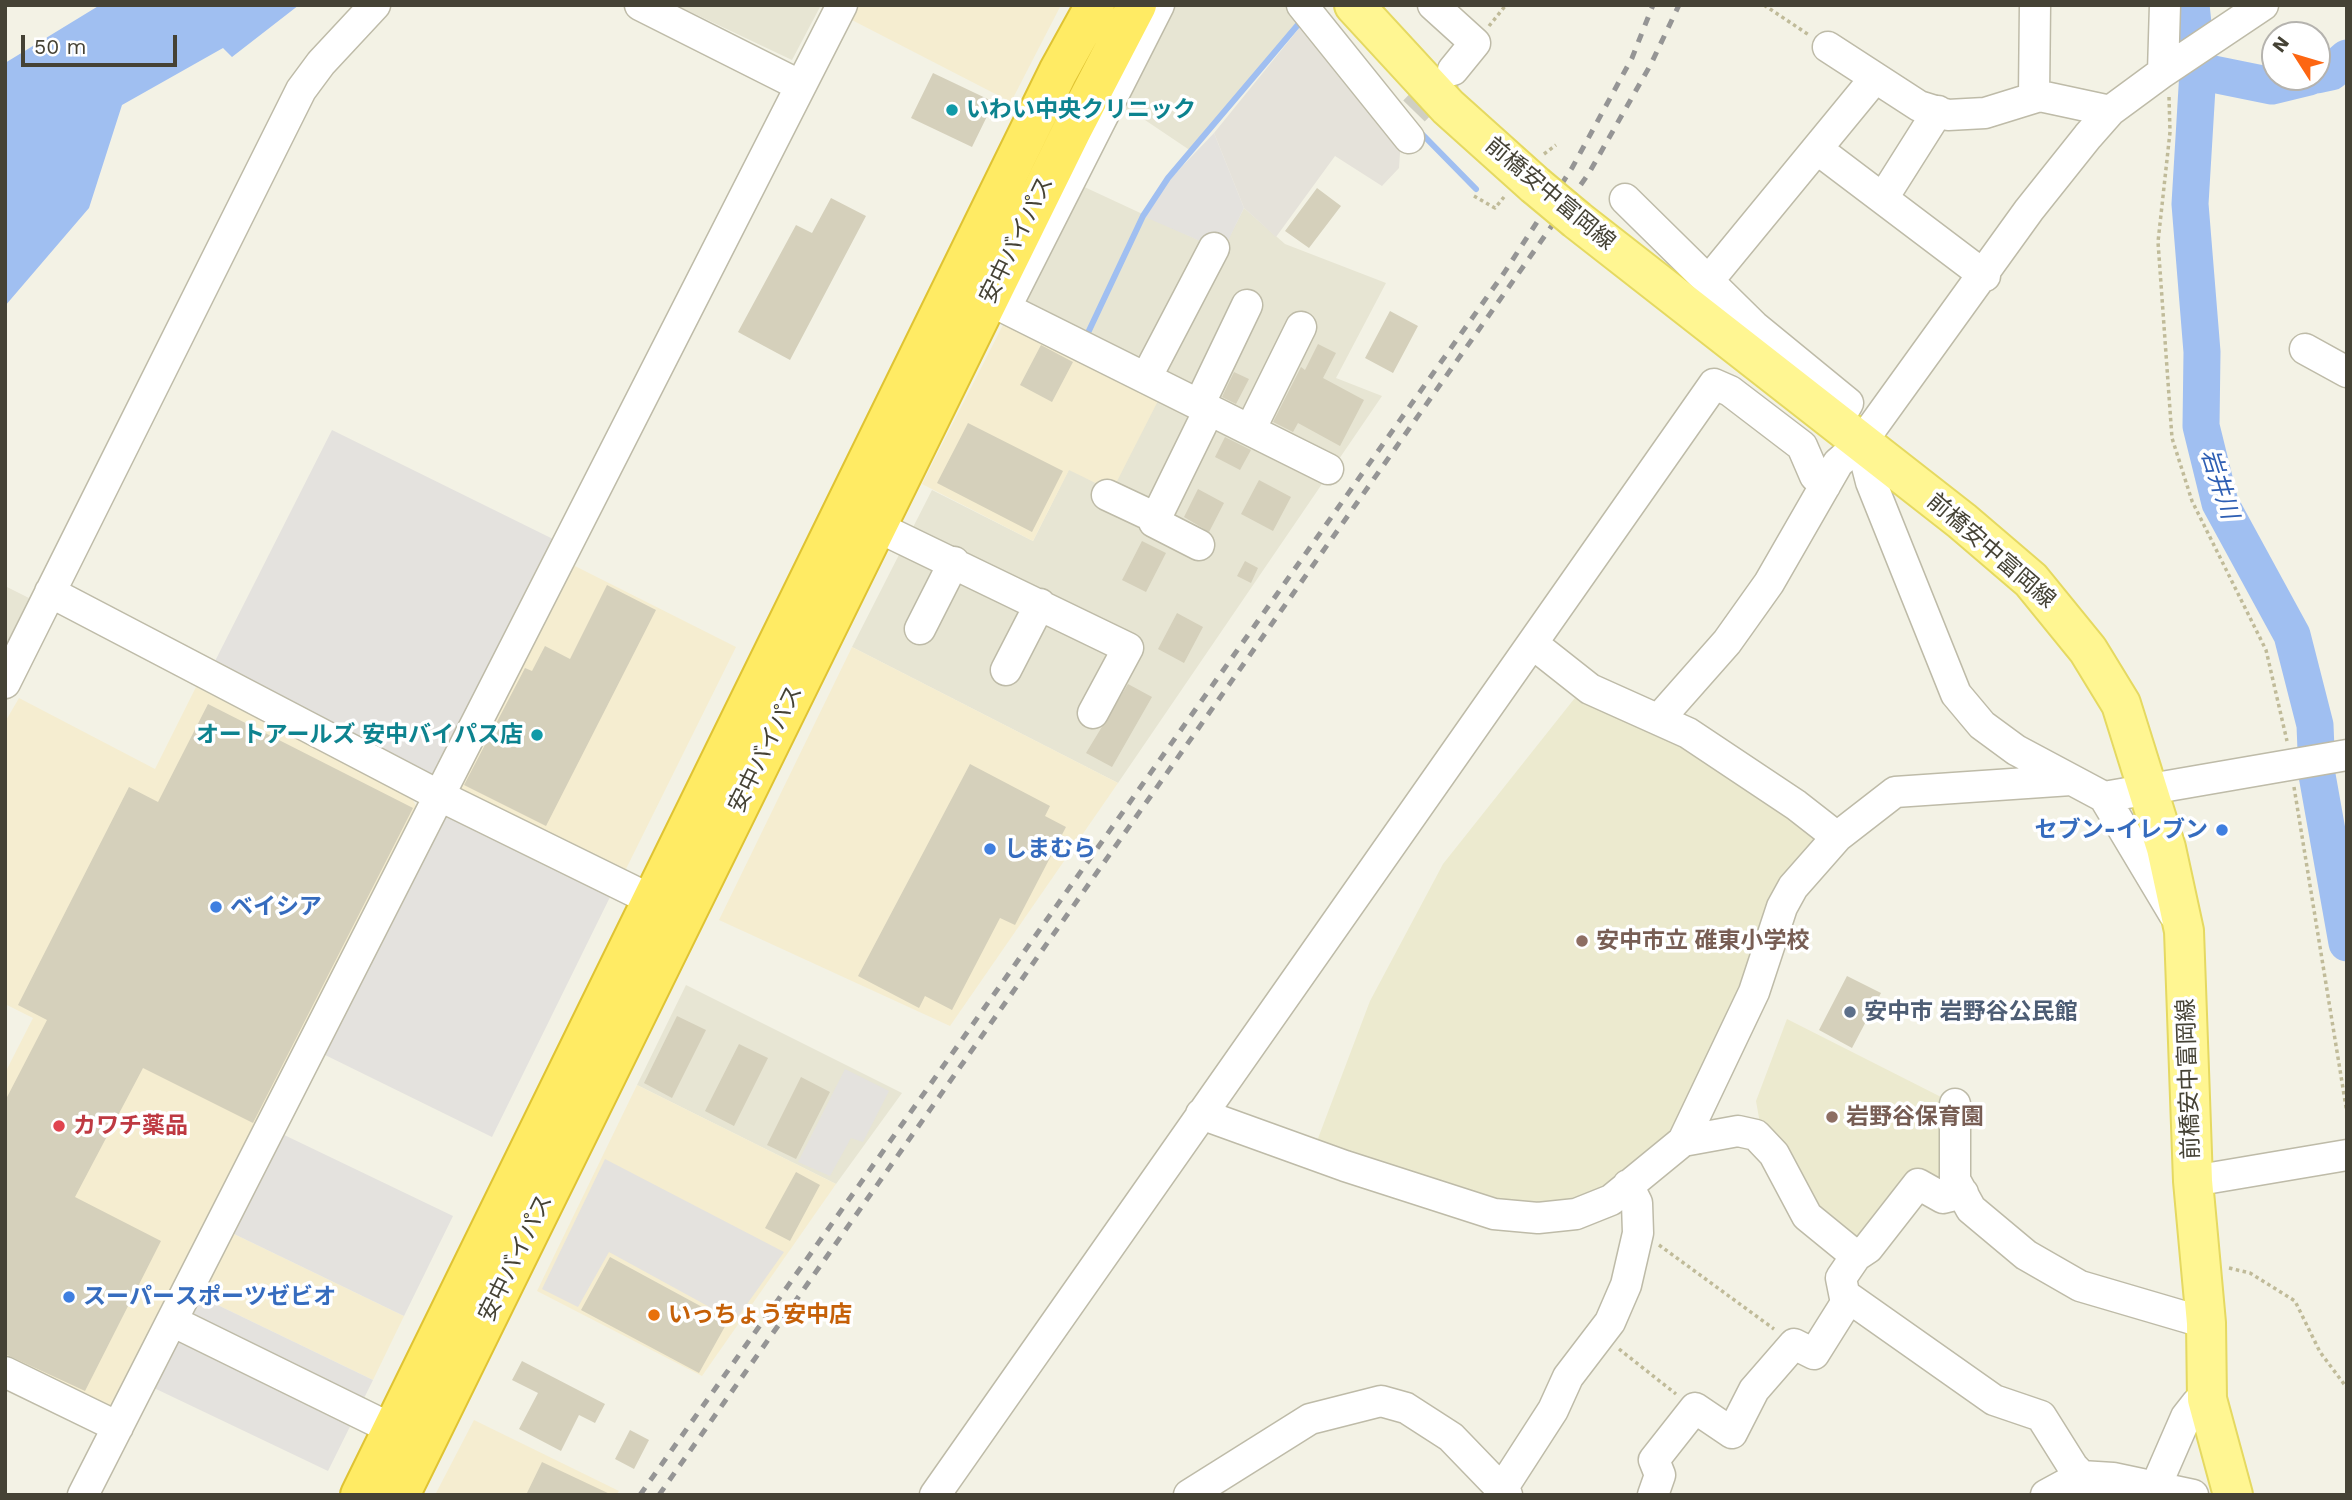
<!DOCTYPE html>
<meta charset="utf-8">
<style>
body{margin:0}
#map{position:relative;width:2352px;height:1500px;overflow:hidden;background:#f3f2e5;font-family:"Work Sans",sans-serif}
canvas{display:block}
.frame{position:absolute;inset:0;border:7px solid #454235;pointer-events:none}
.north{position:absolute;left:2261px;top:21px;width:70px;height:70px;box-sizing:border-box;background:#fff;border:2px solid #b5b3ae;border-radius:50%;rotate:307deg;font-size:19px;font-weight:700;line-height:28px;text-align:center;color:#454235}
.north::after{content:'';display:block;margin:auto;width:24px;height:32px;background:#fd6612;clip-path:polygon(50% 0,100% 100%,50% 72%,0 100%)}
.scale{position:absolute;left:21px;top:35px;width:156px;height:32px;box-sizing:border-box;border:4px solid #454235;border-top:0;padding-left:9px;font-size:21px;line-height:24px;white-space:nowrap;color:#454235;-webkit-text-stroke:5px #fff;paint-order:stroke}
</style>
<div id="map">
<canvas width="2352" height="1500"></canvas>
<div class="frame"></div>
<div class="north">N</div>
<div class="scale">50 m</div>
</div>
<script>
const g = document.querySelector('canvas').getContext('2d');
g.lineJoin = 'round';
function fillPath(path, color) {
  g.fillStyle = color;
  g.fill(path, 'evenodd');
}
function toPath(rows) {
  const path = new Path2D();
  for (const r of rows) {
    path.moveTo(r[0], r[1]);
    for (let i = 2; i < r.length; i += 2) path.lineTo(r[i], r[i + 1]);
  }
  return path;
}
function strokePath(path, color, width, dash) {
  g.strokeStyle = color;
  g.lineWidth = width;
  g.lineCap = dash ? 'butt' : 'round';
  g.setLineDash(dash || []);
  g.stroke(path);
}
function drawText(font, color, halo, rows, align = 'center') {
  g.font = font + ' "Work Sans","Noto Sans JP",sans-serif';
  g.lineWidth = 7;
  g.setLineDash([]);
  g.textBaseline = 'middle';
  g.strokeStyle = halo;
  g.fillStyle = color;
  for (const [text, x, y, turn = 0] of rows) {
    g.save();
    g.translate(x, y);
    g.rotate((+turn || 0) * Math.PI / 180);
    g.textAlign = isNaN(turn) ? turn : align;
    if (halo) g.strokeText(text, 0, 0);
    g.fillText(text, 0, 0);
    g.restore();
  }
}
fillPath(toPath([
 [676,5,821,5,792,60],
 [1167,5,1294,5,1301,18,1191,151,1145,120,1117,109],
 [1078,184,1222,251,1244,208,1285,244,1386,283,1336,378,1382,396,1118,783,852,647,932,490,1033,541,1069,469,1112,491,1017,301],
 [5,586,29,598,5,647],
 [686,985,902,1093,836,1184,637,1085]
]), '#e7e5d3');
fillPath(toPath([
 [854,5,1061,5,1011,102,848,18],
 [1006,319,1160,397,1112,491,1069,470,1033,541,922,484],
 [565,561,736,647,624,873,456,790],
 [852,647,1118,783,950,1026,719,920],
 [196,687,409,793,420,813,117,1407,105,1410,5,1362,5,1073,33,1018,5,1004,5,722,19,698,155,769],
 [637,1085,836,1184,702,1376,537,1291],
 [230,1232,404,1316,373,1380,199,1296],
 [474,1420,619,1491,616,1495,435,1495]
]), '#f5edd0');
fillPath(toPath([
 [1305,21,1401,139,1399,168,1382,186,1335,156,1276,237,1244,208,1214,133]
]), '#e5e2da');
fillPath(toPath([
 [1578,694,1671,735,1819,833,1680,1131,1614,1189,1576,1206,1494,1206,1314,1149,1370,1001,1443,864],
 [1787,1019,1945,1099,1942,1177,1863,1242,1810,1213,1761,1129,1756,1101]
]), '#eceacf');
fillPath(toPath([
 [1214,133,1244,208,1223,251,1145,217,1170,179],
 [332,430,553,539,430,781,211,669],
 [438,811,611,895,492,1137,319,1052],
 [845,1069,889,1091,863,1142,851,1138,830,1176,798,1162],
 [278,1132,453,1216,404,1316,230,1232],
 [605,1159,784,1252,735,1321,609,1252,578,1307,542,1289],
 [199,1296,373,1380,328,1471,154,1388]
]), '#e4e2de');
fillPath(toPath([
 [100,5,299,5,232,57,223,48,122,105,89,208,5,306,5,63]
]), '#a0bff1');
strokePath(toPath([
 [1423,135,1476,189],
 [1086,337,1143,216,1168,178,1302,20]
]), '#a0bff1', 6);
strokePath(toPath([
 [2191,5,2198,71,2190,204,2202,352,2201,426,2220,503,2292,635,2315,725,2317,775,2347,943],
 [2198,71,2272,86,2309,77],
 [2317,75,2331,72,2347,58]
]), '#a0bff1', 37);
fillPath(toPath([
 [933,73,994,102,972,147,911,118],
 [1317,188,1341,206,1309,248,1285,231],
 [831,198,866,216,790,360,738,332,796,225,812,233],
 [1390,311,1418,326,1393,373,1365,358],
 [1318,344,1336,353,1323,378,1364,400,1340,446,1298,423,1293,432,1273,422,1301,367,1305,370],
 [1041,345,1073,362,1052,402,1020,385],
 [1234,372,1249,379,1236,404,1222,397],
 [968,423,1063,471,1032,532,937,483],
 [1225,437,1251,450,1240,470,1215,457],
 [1259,480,1291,497,1273,531,1241,514],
 [1198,489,1224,503,1209,532,1184,517],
 [1142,541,1166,553,1146,592,1122,580],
 [1245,561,1258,568,1251,583,1237,576],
 [607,585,656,610,546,826,464,785,525,668,532,671,545,646,570,659],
 [1177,613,1203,627,1184,663,1158,649],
 [1128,684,1152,697,1112,767,1086,753],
 [208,704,413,808,253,1123,143,1068,75,1197,161,1241,85,1391,5,1354,5,1101,47,1020,18,1005,129,787,158,802],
 [970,764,1050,806,1045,816,1066,827,1015,925,1000,918,952,1010,925,996,919,1008,858,976],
 [1847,976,1881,993,1852,1048,1819,1030],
 [677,1016,706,1030,672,1098,644,1083],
 [739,1044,768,1058,734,1126,705,1111],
 [801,1077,830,1092,796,1159,767,1145],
 [796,1172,820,1185,790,1241,765,1228],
 [610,1257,728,1321,699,1373,581,1310],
 [522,1361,605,1404,595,1423,579,1415,561,1451,519,1429,538,1393,512,1380],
 [630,1430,649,1440,634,1469,615,1459],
 [542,1462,612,1495,526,1495]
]), '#d5d0bb');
strokePath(toPath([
 [1414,111,1448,76]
]), '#d0cfc2', 30, [30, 15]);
const minor = toPath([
 [640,5,799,85],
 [1302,5,1409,138],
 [1433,5,1475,43,1453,70],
 [1828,47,1919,106,1948,115,1985,113,2040,96,2110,111],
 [2163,72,2165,5],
 [2034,97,2035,5],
 [1817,149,1985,276],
 [1883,198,1938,111],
 [1625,199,1754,326,1848,403,1837,422],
 [1709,280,1875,78],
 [971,291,1328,469],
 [1009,301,1159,5],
 [2305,349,2347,372],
 [1146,378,1214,248],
 [1199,405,1247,305],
 [1250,430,1301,327],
 [1861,443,1871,482,1956,694,1982,725,2016,750,2104,797,2347,755],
 [1107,495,1156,518],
 [859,518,1128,648,1093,713],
 [1199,545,1154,522,1209,410],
 [50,592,438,795,670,909],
 [920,629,954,562],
 [1533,644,1590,689,1688,733,1796,805,1837,837,1895,792,2071,780],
 [1006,670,1040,604],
 [5,683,301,90,321,63,375,5],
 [1659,719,1727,642,1769,583,1838,463,1861,443,2029,210,2088,136,2110,111,2163,72,2263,5],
 [2104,797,2174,914],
 [1955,1104,1955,1180,1971,1209,2026,1255,2080,1286,2206,1323],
 [1201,1114,1345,1166,1494,1214,1538,1218,1576,1214,1611,1200,1683,1141,1754,992,1782,907,1793,887,1837,837],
 [1683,1141,1738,1131,1756,1135,1774,1154,1807,1216,1856,1256],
 [2193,1181,2347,1155],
 [1845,1295,1994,1400,2041,1416,2073,1467,2100,1495],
 [172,1321,392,1429],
 [5,1372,118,1427],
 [1502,1489,1553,1410,1568,1377,1610,1322,1626,1285,1638,1233,1637,1203,1628,1185],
 [83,1495,842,5],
 [935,1495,1714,384,1730,391,1802,446,1815,476,1825,486],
 [1189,1495,1310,1419,1381,1401,1406,1408,1451,1437,1507,1495],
 [1653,1495,1660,1475,1654,1460,1695,1408,1732,1433,1754,1390,1794,1344,1814,1354,1846,1303,1841,1278,1856,1256,1868,1248,1918,1184,1943,1198,1963,1193],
 [2046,1495,2081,1476,2113,1478,2193,1495],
 [2152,1495,2186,1417,2197,1403,2207,1399]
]);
const major = toPath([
 [1354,5,1448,107,1535,185],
 [1577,220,1962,521,2031,580,2088,650,2121,704,2166,848,2184,931,2193,1181,2206,1323,2207,1399,2233,1495]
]);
const highway = toPath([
 [360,1495,1058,72,1095,5],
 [400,1495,1072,130,1137,5]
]);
strokePath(minor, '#bebba8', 33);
strokePath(major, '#e5d961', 42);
strokePath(highway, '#dfc333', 42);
strokePath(toPath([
 [1764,5,1809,35],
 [1489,26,1506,5],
 [2169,97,2170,132,2158,242,2172,438,2192,501,2266,650,2287,741],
 [1544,154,1556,145],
 [1474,196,1495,208,1504,197],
 [2294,787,2347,1113],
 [1659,1245,1774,1329],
 [2229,1268,2250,1273,2295,1301,2320,1352,2347,1388],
 [1619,1349,1676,1394]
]), '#c0bb99', 3.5, [3.5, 3.5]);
strokePath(minor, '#fff', 30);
strokePath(major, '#fff692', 38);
strokePath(highway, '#ffeb64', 38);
strokePath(toPath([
 [640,1495,1504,273,1572,168,1632,58,1653,5],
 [659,1495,1589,173,1651,64,1679,5]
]), '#959595', 5, [9, 9]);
const majorBridge = toPath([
 [1535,185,1577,220]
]);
strokePath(majorBridge, '#e5d961', 42, []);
strokePath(majorBridge, '#fff692', 38);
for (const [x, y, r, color] of [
 [952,110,7,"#0f9aa8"],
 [537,735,7,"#0f9aa8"],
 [2222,830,7,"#3f7fe0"],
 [990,849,7,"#3f7fe0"],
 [216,907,7,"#3f7fe0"],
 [1582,941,7,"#8d6e63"],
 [1850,1012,7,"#5c6f8a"],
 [1832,1117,7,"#8d6e63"],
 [59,1126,7,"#e0444e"],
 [69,1297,7,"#3f7fe0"],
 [654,1315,7,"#e8710a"]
]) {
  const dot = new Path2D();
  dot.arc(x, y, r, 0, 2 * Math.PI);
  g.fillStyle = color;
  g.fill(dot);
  strokePath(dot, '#fff', 2.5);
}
drawText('bold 23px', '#0d838f', '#fff', [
 ["いわい中央クリニック",966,110],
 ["オートアールズ 安中バイパス店",523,735,"right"]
], 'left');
drawText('23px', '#454235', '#fff', [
 ["前橋安中富岡線",1550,194,40],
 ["安中バイパス",1017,240,-64],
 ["前橋安中富岡線",1991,551,41],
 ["安中バイパス",766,749,-64],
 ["前橋安中富岡線",2189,1079,-92],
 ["安中バイパス",516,1258,-64]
]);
drawText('bold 23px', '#366cbe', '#fff', [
 ["セブン-イレブン",2208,830,"right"],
 ["しまむら",1004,849],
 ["ベイシア",230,907],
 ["スーパースポーツゼビオ",83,1297]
], 'left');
drawText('bold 23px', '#785e54', '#fff', [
 ["安中市立 碓東小学校",1596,941],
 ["岩野谷保育園",1846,1117]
], 'left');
drawText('bold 23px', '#4e5e75', '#fff', [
 ["安中市 岩野谷公民館",1864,1012]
], 'left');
drawText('bold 23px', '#be3a42', '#fff', [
 ["カワチ薬品",73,1126]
], 'left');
drawText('bold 23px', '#c56008', '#fff', [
 ["いっちょう安中店",668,1315]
], 'left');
drawText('italic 24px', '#2d5eb3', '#fff', [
 ["岩井川",2219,484,72]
]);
</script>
